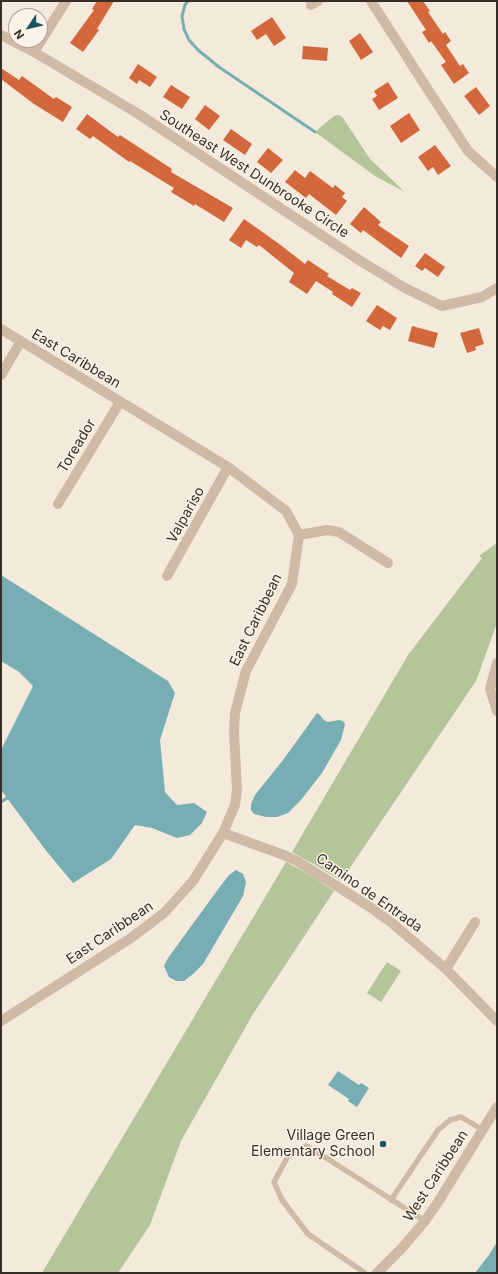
<!DOCTYPE html>
<style>
body{margin:0}
#map{position:relative;width:498px;height:1274px;overflow:hidden;background:#f4eadb;font-family:Inter,sans-serif}
canvas{display:block}
.frame{position:absolute;inset:0;border:2px solid #392e27;pointer-events:none}
.north{position:absolute;left:8px;top:8px;width:40px;height:40px;box-sizing:border-box;background:#fbf3e8;border:1px solid #ada49b;border-radius:50%;rotate:235deg;font-size:11px;font-weight:700;line-height:16px;text-align:center;color:#392e27}
.north::after{content:'';display:block;margin:auto;width:14px;height:18px;background:#18565f;clip-path:polygon(50% 0,100% 100%,50% 72%,0 100%)}
</style>
<div id="map">
<canvas width="498" height="1274"></canvas>
<div class="frame"></div>
<div class="north">N</div>
</div>
<script>
const g = document.querySelector('canvas').getContext('2d');
g.lineJoin = 'round';
function fillPath(path, color) {
  g.fillStyle = color;
  g.fill(path, 'evenodd');
}
function toPath(rows) {
  const path = new Path2D();
  for (const r of rows) {
    path.moveTo(r[0], r[1]);
    for (let i = 2; i < r.length; i += 2) path.lineTo(r[i], r[i + 1]);
  }
  return path;
}
function strokePath(path, color, width, dash) {
  g.strokeStyle = color;
  g.lineWidth = width;
  g.lineCap = dash ? 'butt' : 'round';
  g.setLineDash(dash || []);
  g.stroke(path);
}
function drawText(font, color, halo, rows, align = 'center') {
  g.font = font + ' Inter,sans-serif';
  g.lineWidth = 3;
  g.setLineDash([]);
  g.textBaseline = 'middle';
  g.strokeStyle = halo;
  g.fillStyle = color;
  for (const [text, x, y, turn = 0] of rows) {
    g.save();
    g.translate(x, y);
    g.rotate((+turn || 0) * Math.PI / 180);
    g.textAlign = isNaN(turn) ? turn : align;
    if (halo) g.strokeText(text, 0, 0);
    g.fillText(text, 0, 0);
    g.restore();
  }
}
fillPath(toPath([
 [339,115,343,118,370,159,405,192,375,176,315,132,334,116],
 [497,543,497,623,476,681,341,881,317,866,292,852,408,655,482,558,479,556],
 [286,862,310,875,334,891,253,1014,181,1141,150,1225,118,1273,42,1273],
 [387,962,401,971,381,1002,367,993]
]), '#b4c599');
fillPath(toPath([
 [1,575,168,681,175,693,160,740,165,792,177,805,194,803,207,812,202,823,190,835,177,838,152,828,135,825,111,859,73,883,47,852,1,790,1,750,33,686,19,672,1,661],
 [317,713,320,715,324,720,328,722,339,720,343,721,345,724,341,740,322,773,301,800,288,813,277,817,266,817,254,814,251,810,251,804,255,795,283,760],
 [236,870,243,874,246,882,243,896,203,964,193,974,184,981,176,981,169,977,164,966,168,958,219,888,229,875],
 [338,1071,359,1085,361,1083,369,1088,357,1107,348,1101,349,1099,328,1085],
 [497,1242,497,1273,475,1273,489,1255]
]), '#77aeb4');
strokePath(toPath([
 [188,1,185,5,182,16,184,29,189,40,198,50,219,67,315,132],
 [1,802,7,798]
]), '#77aeb4', 3);
fillPath(toPath([
 [97,1,114,1,97,29,99,30,83,52,70,43,94,10,92,9],
 [407,1,423,1,430,11,428,12,443,34,445,32,451,41,446,45,460,66,463,64,469,73,454,84,441,65,446,62,431,41,429,43,422,32,426,30],
 [272,17,286,38,274,46,266,34,257,40,251,31],
 [360,33,373,52,361,60,349,41],
 [303,46,328,48,327,61,302,59],
 [138,64,157,77,150,87,139,80,137,84,129,78],
 [1,68,19,80,22,76,54,99,56,97,72,107,63,122,34,104,1,79],
 [388,82,398,98,379,110,372,99,377,96,374,91],
 [171,85,190,97,182,109,163,97],
 [476,87,490,106,479,115,464,96],
 [205,105,220,116,209,130,195,119],
 [409,113,420,130,401,143,390,126],
 [87,114,118,137,120,135,172,169,171,172,233,208,224,222,195,204,194,206,171,192,174,188,130,161,129,162,93,136,90,139,76,129],
 [231,129,252,144,245,155,223,140],
 [435,145,451,166,438,175,433,167,428,171,418,157],
 [268,148,283,160,271,173,257,162],
 [295,170,305,178,310,171,333,188,335,185,345,193,342,197,347,201,336,215,309,194,306,198,285,182],
 [364,207,381,222,378,225,409,246,401,258,363,230,361,233,350,224],
 [244,219,278,243,305,264,308,260,329,274,327,276,350,290,352,288,361,293,352,307,332,294,333,292,316,281,307,294,289,282,294,273,259,245,257,247,246,240,241,248,229,240],
 [425,253,445,267,438,277,425,268,422,271,415,266],
 [377,305,397,318,390,330,383,326,380,330,366,321],
 [412,326,438,333,434,348,408,341],
 [479,328,484,344,475,347,476,350,467,353,460,333]
]), '#d2683b');
strokePath(toPath([
 [391,1200,438,1130,450,1120,461,1117,483,1130],
 [365,1273,308,1234,282,1200,274,1182,288,1156,306,1146,320,1154,425,1221]
]), '#cebaa5', 5.5);
strokePath(toPath([
 [371,1,434,99,468,151,497,177],
 [311,5,318,1],
 [1,35,34,52,137,113,359,260,405,288,442,306,482,297,497,288],
 [34,52,66,1],
 [1,329,228,467,286,511,299,535,292,584,246,671,235,713,234,732,237,790,235,805,223,833,193,881,164,913,131,938,1,1021],
 [1,375,21,341],
 [58,504,120,402],
 [299,535,327,530,339,532,388,563],
 [167,576,228,467],
 [497,663,490,689,497,711],
 [223,833,284,855,297,861,370,907,392,923,446,969,497,1021],
 [446,969,475,922],
 [377,1273,402,1248,425,1221,438,1202,497,1107]
]), '#cebaa5', 10);
for (const [x, y, r, color] of [
 [383,1144,4,"#18565f"]
]) {
  const dot = new Path2D();
  dot.arc(x, y, r, 0, 2 * Math.PI);
  g.fillStyle = color;
  g.fill(dot);
  strokePath(dot, '#fbf3e8', 1.5);
}
drawText('14px', '#392e27', '#fbf3e8', [
 ["Southeast West Dunbrooke Circle",254,174,33],
 ["East Caribbean",76,359,31],
 ["Toreador",77,446,-59],
 ["Valpariso",186,515,-61],
 ["East Caribbean",256,620,-64],
 ["Camino de Entrada",369,893,35],
 ["East Caribbean",110,933,-34],
 ["West Caribbean",436,1176,-57]
]);
drawText('14px', '#392e27', '#fbf3e8', [
 ["Village Green",375,1136],
 ["Elementary School",375,1152]
], 'right');
</script>
